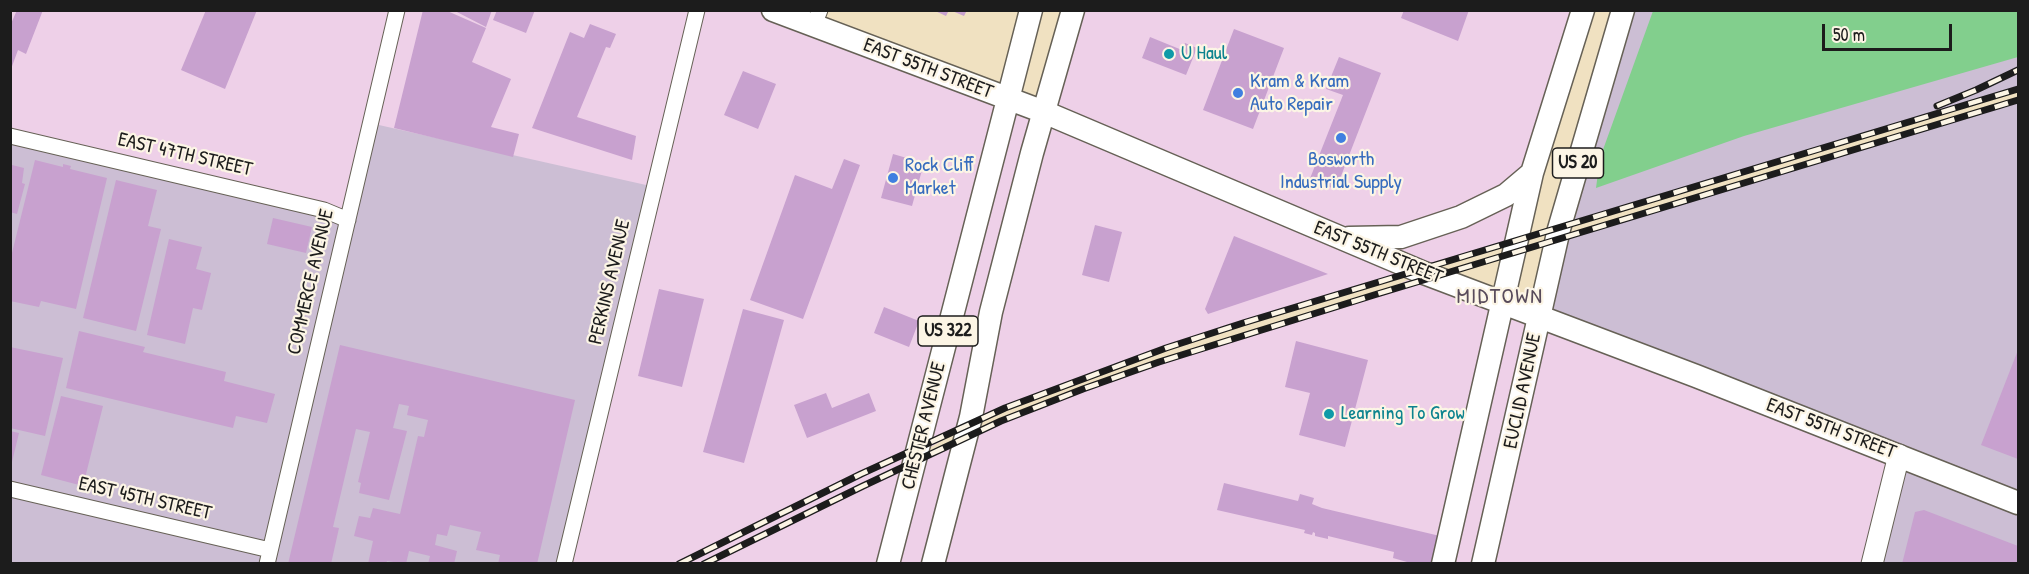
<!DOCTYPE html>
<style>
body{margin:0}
#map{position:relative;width:2029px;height:574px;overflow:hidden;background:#f0e1c1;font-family:"Patrick Hand",sans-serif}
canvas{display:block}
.frame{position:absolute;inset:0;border:12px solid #1c1c1c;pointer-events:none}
.scale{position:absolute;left:1822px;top:24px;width:130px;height:27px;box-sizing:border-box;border:3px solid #1c1c1c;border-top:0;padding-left:8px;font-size:18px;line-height:21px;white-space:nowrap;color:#1c1c1c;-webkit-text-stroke:4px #fcf5e5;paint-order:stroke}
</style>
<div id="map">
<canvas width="2029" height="574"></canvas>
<div class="frame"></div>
<div class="scale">50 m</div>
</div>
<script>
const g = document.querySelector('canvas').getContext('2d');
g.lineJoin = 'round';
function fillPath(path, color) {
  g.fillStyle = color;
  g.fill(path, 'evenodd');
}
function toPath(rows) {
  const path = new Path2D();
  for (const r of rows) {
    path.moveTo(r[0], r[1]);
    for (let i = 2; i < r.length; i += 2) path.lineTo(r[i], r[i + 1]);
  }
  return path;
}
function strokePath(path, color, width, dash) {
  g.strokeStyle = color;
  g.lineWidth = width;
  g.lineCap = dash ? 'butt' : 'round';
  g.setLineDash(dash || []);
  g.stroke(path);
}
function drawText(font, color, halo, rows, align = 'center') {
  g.font = font + ' "Patrick Hand",sans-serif';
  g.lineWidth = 4.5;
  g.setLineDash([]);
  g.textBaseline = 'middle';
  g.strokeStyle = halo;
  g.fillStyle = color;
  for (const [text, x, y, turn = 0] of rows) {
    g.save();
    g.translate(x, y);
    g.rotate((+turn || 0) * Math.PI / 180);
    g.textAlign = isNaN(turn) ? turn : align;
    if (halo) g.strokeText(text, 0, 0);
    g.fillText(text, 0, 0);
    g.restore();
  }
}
fillPath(toPath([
 [11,11,820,11,814,25,1044,112,1073,11,1583,11,1517,239,1243,323,1080,379,1005,408,969,425,872,481,1001,421,1083,389,1159,362,1374,295,1424,273,1899,455,1872,563,564,563,348,220,11,136]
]), '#eed0e8');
fillPath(toPath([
 [1623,11,2018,11,2018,89,1559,229],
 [2018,101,2018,563,1872,563,1899,455,1539,316,1557,240],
 [370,123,655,187,564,563,11,564,11,136,347,219]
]), '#ccbed4');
fillPath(toPath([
 [1653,11,2018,11,2018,57,1744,136,1596,188,1600,158]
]), '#82cf8d');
fillPath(toPath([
 [17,10,43,10,26,54,18,50,11,69,10,26],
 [206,10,257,10,225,89,181,70],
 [423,10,445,10,486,28,472,62,511,79,491,127,519,134,513,157,394,128],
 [453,10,492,10,486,27],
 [497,10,535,10,526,33,493,20],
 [933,10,949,10,946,16],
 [950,10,967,10,964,16],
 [1404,10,1469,10,1458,41,1401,18],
 [590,24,616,34,610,48,606,47,577,117,636,136,632,160,532,128,570,32,584,38],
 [1234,29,1284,48,1253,129,1203,110],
 [1150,37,1182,50,1185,43,1197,48,1186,75,1142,58],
 [1339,57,1381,73,1336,189,1309,181,1343,95,1326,89],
 [743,71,776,84,758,129,724,115],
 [893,154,924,163,912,206,881,198],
 [844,159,860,165,803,319,750,300,795,175,832,189],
 [35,160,63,167,63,164,71,166,70,169,107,178,76,309,41,301,39,307,10,301,10,261],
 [12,165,24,168,22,183,25,184,17,214,10,212],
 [116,180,157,190,148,226,161,229,136,331,83,318],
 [273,218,312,227,306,253,267,244],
 [1095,225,1122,232,1109,282,1082,275],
 [1234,236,1328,274,1208,314,1205,309],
 [169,239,202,247,196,269,211,273,202,310,193,308,185,344,147,335],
 [659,289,704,299,682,387,638,376],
 [884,307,919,321,909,347,874,333],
 [743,309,784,320,744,463,703,452],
 [79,331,145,347,143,352,226,372,224,381,275,394,267,423,236,416,233,428,66,388],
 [1296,341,1368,360,1345,447,1299,435,1310,393,1285,387],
 [340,345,575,400,537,564,498,564,500,555,476,550,481,532,450,525,447,536,437,534,435,545,457,551,454,564,428,564,430,556,409,551,406,564,387,561,386,564,368,564,373,541,354,536,359,516,370,518,373,508,400,514,418,436,424,437,428,420,407,415,409,406,399,404,393,428,407,431,389,500,359,493,361,483,358,482,370,432,356,429,333,527,339,528,331,564,288,564],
 [10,347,63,358,45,436,10,428],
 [2018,350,2018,459,1981,445],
 [826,393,832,408,869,393,876,411,807,438,794,405],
 [61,396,103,406,83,486,41,475],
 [10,431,19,433,11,466,10,466],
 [1224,483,1298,501,1300,494,1314,498,1312,504,1322,508,1440,536,1433,564,1414,564,1393,558,1394,552,1328,536,1328,539,1315,536,1315,533,1313,532,1312,535,1304,533,1305,530,1217,510],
 [1924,510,2018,546,2018,564,1902,564,1915,512]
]), '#c8a1cf');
const street = toPath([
 [814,25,820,10],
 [10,136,324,210,348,220],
 [10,489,270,550],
 [267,564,397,10],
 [564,564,697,10]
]);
const secondary = toPath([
 [1872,564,1899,455]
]);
const primary = toPath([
 [773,10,1044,112,1424,273,1696,376,2018,503],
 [1349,238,1401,237,1461,217,1506,195,1532,173],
 [888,564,1031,10],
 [933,564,971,417,991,312,1032,153,1073,10],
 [1443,564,1532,173,1583,10],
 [1483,564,1559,229,1623,10]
]);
strokePath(street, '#666156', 17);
strokePath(secondary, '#666156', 23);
strokePath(primary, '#666156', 25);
strokePath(street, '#fff', 15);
strokePath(secondary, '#fff', 21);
strokePath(primary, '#fff', 22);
const rail = toPath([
 [1937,106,1976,90,2018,70],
 [679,564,861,474,1005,408,1166,348,1243,323,2018,89],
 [704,564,863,486,1001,421,1083,389,1159,362,1374,295,2018,100]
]);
strokePath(rail, '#1c1c1c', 7);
strokePath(rail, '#fcf5e5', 4.5, [14]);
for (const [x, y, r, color] of [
 [1169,54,6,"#0f9aa8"],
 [1238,93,6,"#3f7fe0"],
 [1341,138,6,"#3f7fe0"],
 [893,178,6,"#3f7fe0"],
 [1329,414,6,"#0f9aa8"]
]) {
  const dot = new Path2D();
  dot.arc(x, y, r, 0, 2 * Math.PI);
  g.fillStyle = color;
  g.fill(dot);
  strokePath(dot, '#fcf5e5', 2);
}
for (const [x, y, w] of [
 [1578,163,51],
 [948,331,60]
]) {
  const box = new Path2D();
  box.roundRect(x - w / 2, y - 15, w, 30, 4.5);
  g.fillStyle = '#fcf5e5';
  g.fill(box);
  strokePath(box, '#1c1c1c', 1.5);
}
drawText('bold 18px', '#1c1c1c', null, [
 ["US 20",1578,163],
 ["US 322",948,331]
]);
drawText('20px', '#0d838f', '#fcf5e5', [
 ["U Haul",1181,54],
 ["Learning To Grow",1341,414]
], 'left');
drawText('20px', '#1c1c1c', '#fcf5e5', [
 ["EAST 55TH STREET",928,69,21],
 ["EAST 47TH STREET",185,155,13],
 ["EAST 55TH STREET",1378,253,22],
 ["COMMERCE AVENUE",311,282,-77],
 ["PERKINS AVENUE",610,282,-77],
 ["EUCLID AVENUE",1523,391,-78],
 ["CHESTER AVENUE",924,426,-76],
 ["EAST 55TH STREET",1831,429,21],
 ["EAST 45TH STREET",145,499,13]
]);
drawText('20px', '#366cbe', '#fcf5e5', [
 ["Kram & Kram",1250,82],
 ["Auto Repair",1250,105],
 ["Bosworth",1341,160,"center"],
 ["Industrial Supply",1341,183,"center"],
 ["Rock Cliff",905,166],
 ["Market",905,189]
], 'left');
g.letterSpacing = '1.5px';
drawText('22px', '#584b5b', '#fcf5e5', [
 ["MIDTOWN",1500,297]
]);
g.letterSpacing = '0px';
</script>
